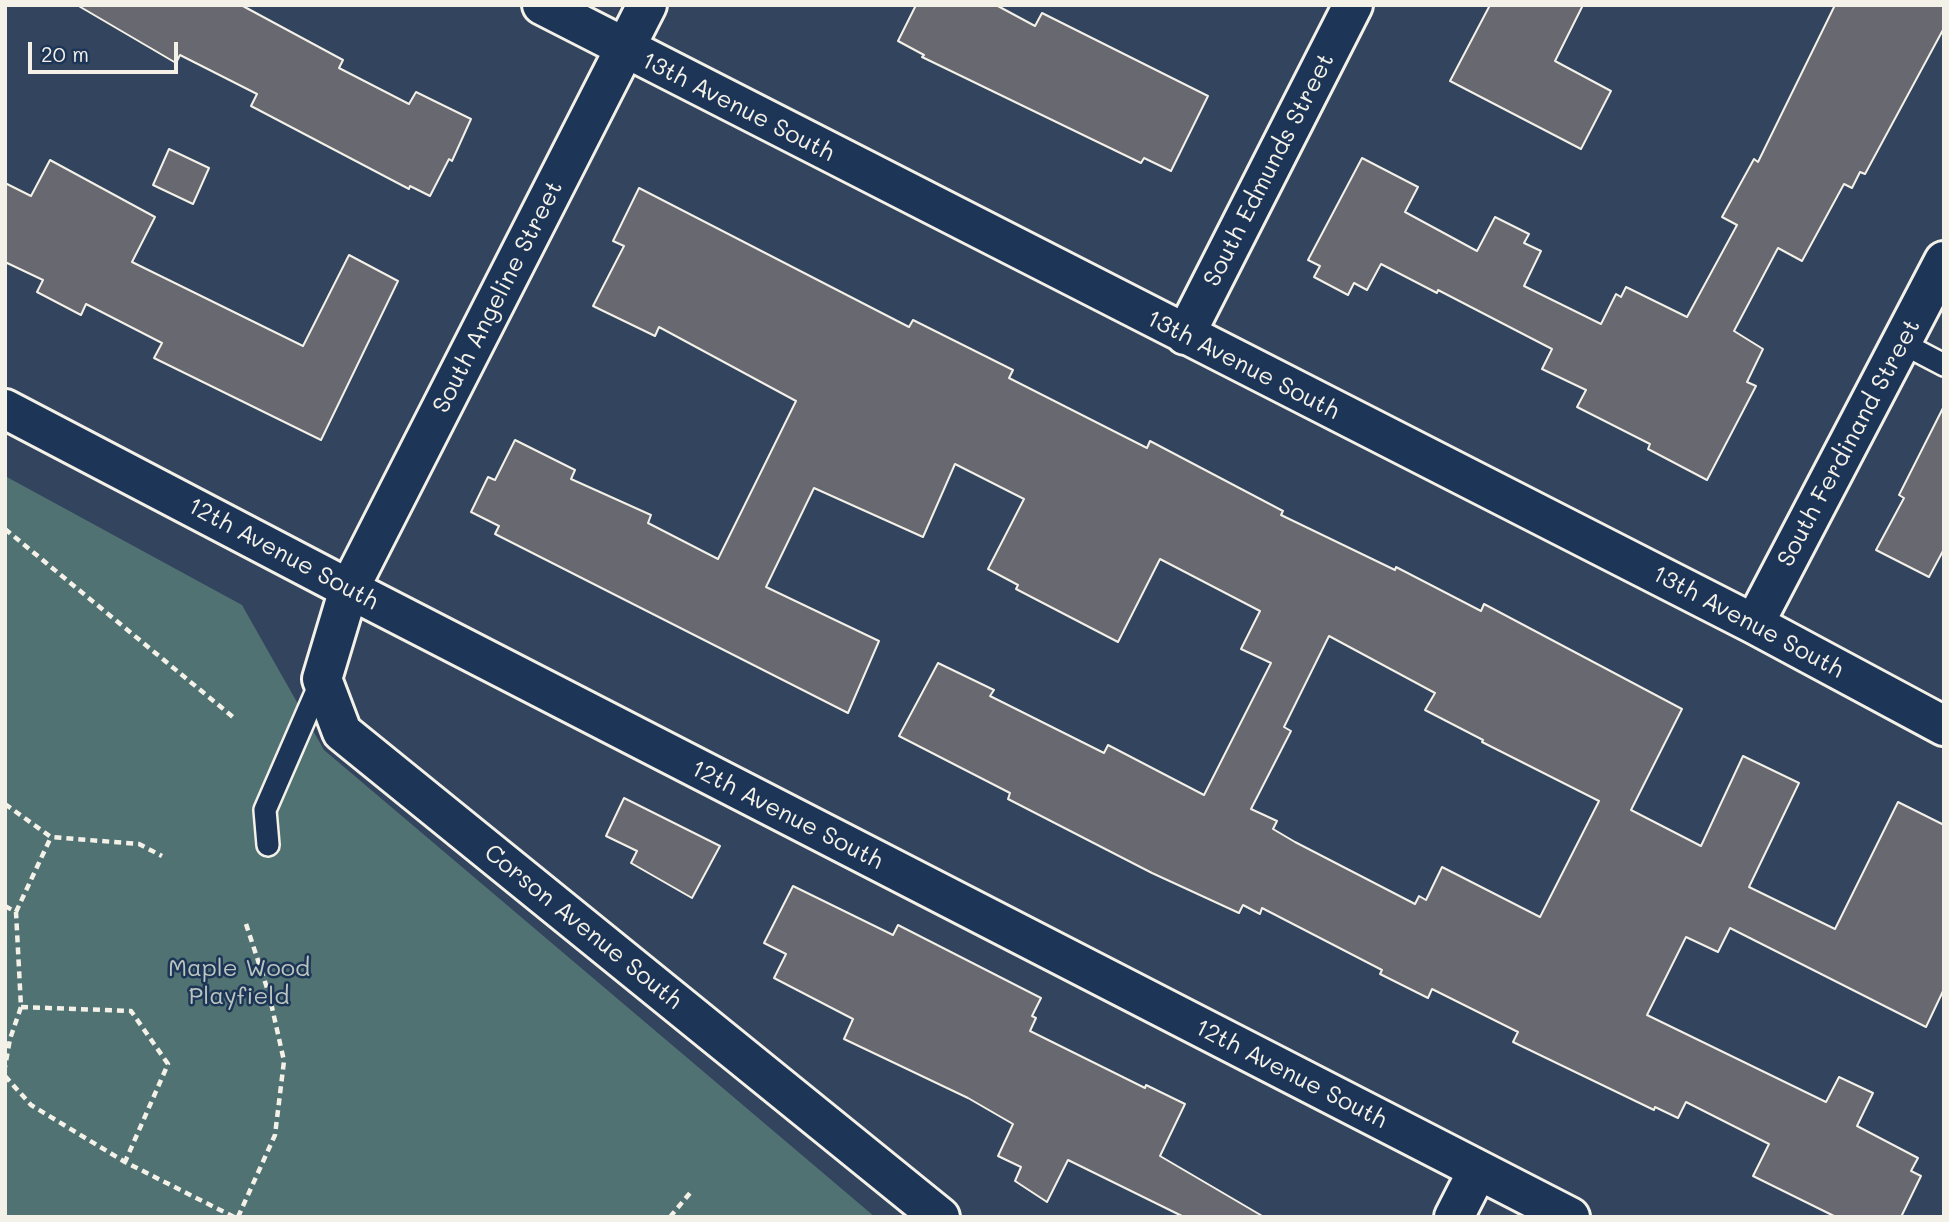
<!DOCTYPE html>
<style>
body{margin:0}
#map{position:relative;width:1949px;height:1222px;overflow:hidden;background:#33445e;font-family:Mali,sans-serif}
canvas{display:block}
.frame{position:absolute;inset:0;border:7px solid #f4f1e8;pointer-events:none}
.scale{position:absolute;left:28px;top:42px;width:150px;height:32px;box-sizing:border-box;border:4px solid #f4f1e8;border-top:0;padding-left:9px;font-size:21px;line-height:24px;white-space:nowrap;color:#f4f1e8;-webkit-text-stroke:5px #1d3557;paint-order:stroke}
</style>
<div id="map">
<canvas width="1949" height="1222"></canvas>
<div class="frame"></div>
<div class="scale">20 m</div>
</div>
<script>
const g = document.querySelector('canvas').getContext('2d');
g.lineJoin = 'round';
function fillPath(path, color) {
  g.fillStyle = color;
  g.fill(path, 'evenodd');
}
function toPath(rows) {
  const path = new Path2D();
  for (const r of rows) {
    path.moveTo(r[0], r[1]);
    for (let i = 2; i < r.length; i += 2) path.lineTo(r[i], r[i + 1]);
  }
  return path;
}
function strokePath(path, color, width, dash) {
  g.strokeStyle = color;
  g.lineWidth = width;
  g.lineCap = dash ? 'butt' : 'round';
  g.setLineDash(dash || []);
  g.stroke(path);
}
function drawText(font, color, halo, rows, align = 'center') {
  g.font = font + ' Mali,sans-serif';
  g.lineWidth = 5;
  g.setLineDash([]);
  g.textBaseline = 'middle';
  g.strokeStyle = halo;
  g.fillStyle = color;
  for (const [text, x, y, turn = 0] of rows) {
    g.save();
    g.translate(x, y);
    g.rotate((+turn || 0) * Math.PI / 180);
    g.textAlign = isNaN(turn) ? turn : align;
    if (halo) g.strokeText(text, 0, 0);
    g.fillText(text, 0, 0);
    g.restore();
  }
}
fillPath(toPath([
 [5,476,242,605,324,750,875,1217,5,1217]
]), '#517272');
const building = toPath([
 [77,5,241,5,343,60,339,68,409,104,416,92,471,119,452,161,449,159,430,196,410,186,409,189,251,106,257,94,180,55,176,63,77,5],
 [916,5,996,5,1035,26,1042,13,1208,96,1171,171,1144,158,1141,163,922,57,924,55,898,41,916,5],
 [1490,5,1583,5,1555,61,1611,91,1581,149,1450,81,1490,5],
 [1835,5,1944,5,1944,28,1865,174,1860,172,1852,188,1844,184,1802,261,1778,248,1734,331,1763,349,1747,382,1756,386,1707,480,1648,449,1650,444,1577,407,1586,390,1542,369,1552,349,1438,290,1437,293,1381,264,1367,290,1354,283,1348,295,1314,277,1320,266,1308,260,1362,158,1418,187,1405,212,1477,251,1495,217,1529,234,1524,243,1541,251,1524,286,1601,324,1616,294,1621,297,1626,287,1687,317,1737,225,1722,217,1754,159,1758,162,1835,5],
 [169,149,209,168,193,204,153,185,169,149],
 [50,160,155,217,132,262,303,346,349,255,398,281,321,440,154,358,162,343,86,304,81,315,37,292,43,280,5,262,5,183,31,196,50,160],
 [639,188,909,327,913,320,1013,370,1009,378,1147,448,1150,441,1283,511,1281,515,1395,570,1396,567,1481,611,1484,604,1682,709,1631,810,1701,846,1743,756,1799,783,1749,887,1835,929,1898,802,1944,825,1944,989,1926,1027,1730,928,1718,952,1686,937,1647,1015,1826,1102,1839,1077,1873,1093,1857,1126,1918,1158,1911,1171,1921,1176,1901,1217,1836,1217,1753,1176,1769,1144,1686,1102,1678,1118,1655,1107,1654,1110,1513,1042,1518,1032,1432,989,1428,998,1380,974,1382,970,1262,908,1260,914,1243,905,1239,913,1152,873,1008,799,1010,793,899,736,938,663,994,690,990,696,1104,753,1108,745,1204,795,1271,663,1241,649,1260,611,1160,559,1118,642,1016,589,1018,585,988,569,1024,499,955,464,923,537,814,488,766,587,879,641,848,713,495,534,499,526,471,512,488,477,495,480,515,440,575,470,571,479,651,515,648,523,718,559,796,401,659,327,655,336,593,306,624,246,613,241,639,188],
 [1329,636,1435,693,1425,710,1483,740,1482,742,1599,801,1540,917,1442,867,1426,900,1419,896,1415,904,1295,842,1273,829,1277,821,1251,809,1291,731,1284,727,1329,636],
 [1944,406,1944,549,1929,577,1876,550,1904,498,1899,495,1944,406],
 [624,798,720,846,692,898,631,863,637,851,606,836,624,798],
 [793,886,893,935,898,925,1041,998,1032,1016,1036,1018,1030,1031,1145,1088,1146,1085,1185,1104,1160,1156,1264,1217,1184,1217,1068,1160,1047,1202,1015,1181,1021,1167,998,1156,1013,1124,968,1098,844,1039,853,1019,774,978,786,954,764,943,793,886]
]);
fillPath(building, '#676870');
strokePath(building, '#f4f1e8', 2);
const service = toPath([
 [1902,343,1944,365],
 [268,845,265,810,322,679]
]);
const minor = toPath([
 [542,5,1754,624,1944,726],
 [647,5,349,589,322,679,342,732,940,1217],
 [1185,335,1353,5],
 [5,409,349,589,1570,1217],
 [1754,624,1944,261],
 [1454,1217,1478,1170]
]);
strokePath(service, '#f4f1e8', 26);
strokePath(minor, '#f4f1e8', 44);
strokePath(toPath([
 [5,529,233,717],
 [5,804,51,837,139,844,162,856],
 [5,906,16,912,21,1007,10,1039,5,1067],
 [16,912,51,837],
 [21,1007,131,1011,168,1064,125,1162],
 [5,1076,31,1105,125,1162,234,1217],
 [238,1217,275,1135,284,1061,269,994,246,924],
 [670,1217,690,1193]
]), '#f4f1e8', 4.5, [7, 5]);
strokePath(service, '#1d3557', 21);
strokePath(minor, '#1d3557', 38);
drawText('24px', '#f4f1e8', '#1d3557', [
 ["13th Avenue South",738,107,27],
 ["South Edmunds Street",1269,170,-63],
 ["South Angeline Street",498,297,-63],
 ["13th Avenue South",1243,365,27],
 ["South Ferdinand Street",1849,443,-62],
 ["12th Avenue South",283,554,28],
 ["13th Avenue South",1748,622,28],
 ["12th Avenue South",787,815,27],
 ["Corson Avenue South",583,927,39],
 ["12th Avenue South",1291,1074,27]
]);
drawText('24px', '#bbc5bf', '#1d3557', [
 ["Maple Wood",239,969],
 ["Playfield",239,997]
]);
</script>
